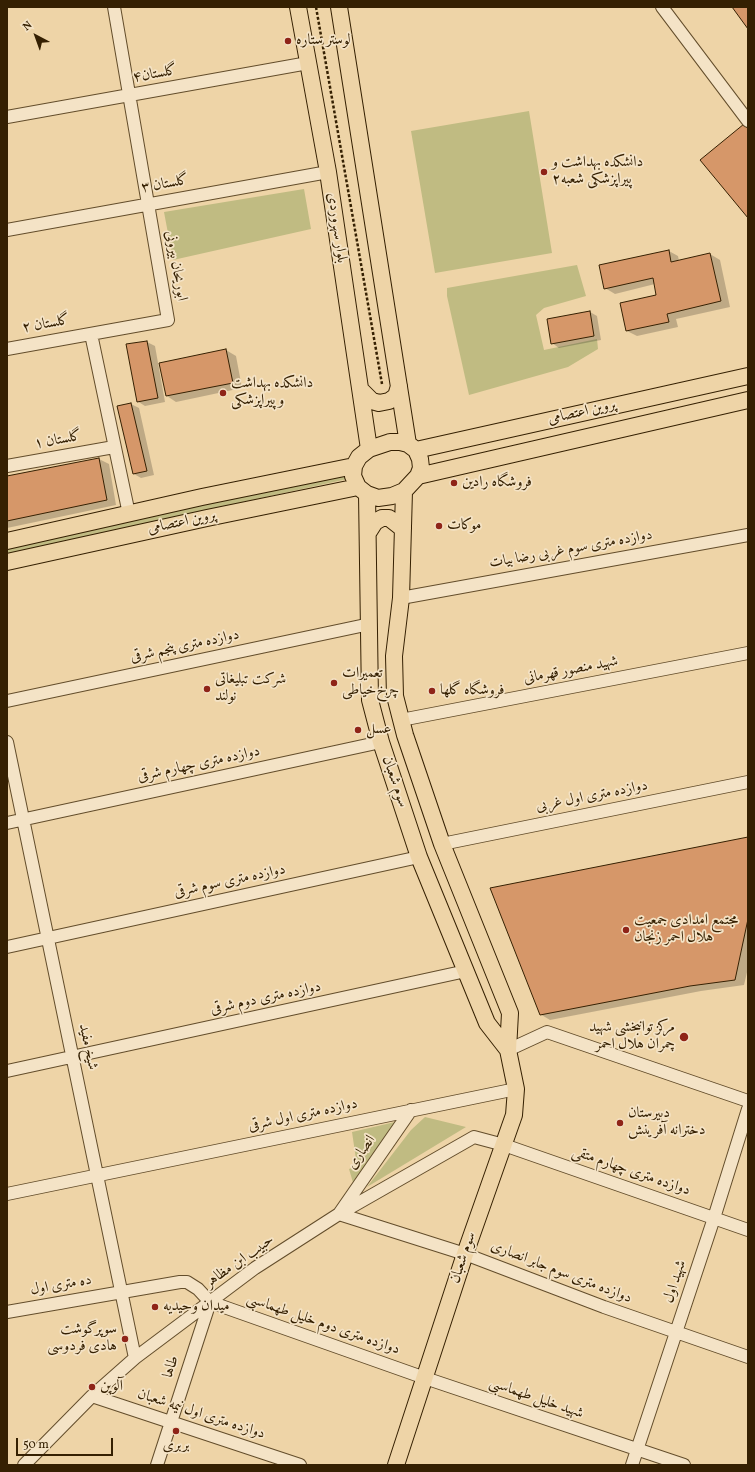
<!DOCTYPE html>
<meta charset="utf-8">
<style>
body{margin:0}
#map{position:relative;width:755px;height:1472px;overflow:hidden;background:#eed4a7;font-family:Vollkorn,serif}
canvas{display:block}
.frame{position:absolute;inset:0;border:8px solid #352002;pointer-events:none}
.north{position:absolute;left:16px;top:16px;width:40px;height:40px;-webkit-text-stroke:3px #f4e3c6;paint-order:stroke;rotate:319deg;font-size:11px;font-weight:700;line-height:16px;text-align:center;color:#352002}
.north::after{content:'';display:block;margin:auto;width:14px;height:18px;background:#352002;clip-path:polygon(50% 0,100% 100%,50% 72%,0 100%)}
.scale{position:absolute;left:16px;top:1438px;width:97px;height:18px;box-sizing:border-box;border:2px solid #352002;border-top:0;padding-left:5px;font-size:12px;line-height:14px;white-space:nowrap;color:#352002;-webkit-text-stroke:3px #f4e3c6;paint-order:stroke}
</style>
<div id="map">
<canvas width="755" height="1472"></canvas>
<div class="frame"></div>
<div class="north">N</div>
<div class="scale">50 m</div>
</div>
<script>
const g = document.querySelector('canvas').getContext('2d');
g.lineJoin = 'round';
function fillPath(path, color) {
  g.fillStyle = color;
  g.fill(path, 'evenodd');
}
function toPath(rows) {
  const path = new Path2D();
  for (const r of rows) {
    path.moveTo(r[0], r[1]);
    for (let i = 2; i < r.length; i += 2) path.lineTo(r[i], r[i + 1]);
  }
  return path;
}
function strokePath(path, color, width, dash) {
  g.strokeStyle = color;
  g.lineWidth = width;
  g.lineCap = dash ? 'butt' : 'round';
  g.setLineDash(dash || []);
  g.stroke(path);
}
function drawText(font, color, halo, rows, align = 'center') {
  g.font = font + ' Vollkorn,Amiri,serif';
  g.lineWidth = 3.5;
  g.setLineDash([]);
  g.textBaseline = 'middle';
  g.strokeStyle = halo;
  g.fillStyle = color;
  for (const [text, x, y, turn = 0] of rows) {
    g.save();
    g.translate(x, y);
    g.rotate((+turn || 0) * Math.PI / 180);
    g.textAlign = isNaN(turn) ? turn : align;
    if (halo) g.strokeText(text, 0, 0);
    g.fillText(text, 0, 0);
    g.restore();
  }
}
fillPath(toPath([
 [529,111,552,253,435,273,411,131],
 [304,189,311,229,173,260,164,212],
 [577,265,586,296,544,308,536,315,544,350,597,339,598,349,568,367,469,395,447,296,447,288],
 [352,470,352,478,7,554,7,547],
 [425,1117,466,1127,367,1187,411,1130],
 [395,1122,354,1186,349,1169,357,1166,352,1132]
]), '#c0bb82');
fillPath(toPath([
 [669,251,678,256,679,261,710,254,720,260,730,307,676,319,678,327,637,336,627,331,658,296,655,284,615,294,605,288],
 [590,312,597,316,601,340,559,348,552,343],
 [147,342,155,346,165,402,145,406,137,401,127,345],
 [226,350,236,356,242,388,176,402,167,396],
 [131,404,139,408,154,475,141,478,134,474,118,407],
 [99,459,109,464,116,505,7,528,7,477],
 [748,838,748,968,744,985,701,991,550,1020,540,1014]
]), '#0003');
const building = toPath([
 [732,7,748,7,748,29,732,7],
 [744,124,748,129,748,218,700,160,744,124],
 [669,250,671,262,710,253,721,301,667,314,669,322,626,331,620,303,656,295,653,278,604,289,599,265,669,250],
 [590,311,594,336,551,344,547,319,590,311],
 [147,341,158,398,137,402,126,344,147,341],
 [226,349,233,383,166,396,159,363,226,349],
 [131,403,147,471,133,474,117,406,131,403],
 [99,458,107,500,7,521,7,476,99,458],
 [748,837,748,919,735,980,690,986,540,1015,490,888,748,837]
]);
fillPath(building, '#d69769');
strokePath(building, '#352002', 1);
const minor = toPath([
 [662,7,748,121],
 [7,117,308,63],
 [7,230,328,172],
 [91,334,129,514],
 [7,349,168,320,114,7],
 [7,466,114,447],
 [401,598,748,535],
 [7,701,370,624],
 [401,720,748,653],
 [7,742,135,1358],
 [7,823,381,742],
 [442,844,748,782],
 [7,947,419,857],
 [508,1050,547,1032,748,1101],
 [7,1071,466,971],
 [411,1110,339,1214,465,1254,604,1307,748,1357],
 [7,1194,516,1089],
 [7,1312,180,1282,187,1282,198,1289,210,1302,425,1378,684,1465],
 [92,1396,300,1465],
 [24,1465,92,1396,135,1358,255,1268,339,1214,474,1137,504,1145,748,1230],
 [157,1465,210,1302],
 [632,1465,714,1218,748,1109]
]);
const major = toPath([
 [298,7,328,172,369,449],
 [339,7,408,444],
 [360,389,372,401,379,403,389,401,396,396,399,386],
 [390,442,400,442,408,444,416,450,420,459,421,468,418,476,404,491,392,496,378,498,367,494,358,487,353,476,354,466,359,457,369,449,390,442],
 [416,450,748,376],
 [418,476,748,400],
 [367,494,370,700,381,742,419,857,487,1023,508,1050],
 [368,533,375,522,382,518,389,518,403,529],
 [7,541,202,497,354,466],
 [7,562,207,518,358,487],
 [396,1465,465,1254,514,1115,516,1089,508,1050,510,1013,442,844,405,735,395,696,394,656,401,598,404,491]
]);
strokePath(minor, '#634d2b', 14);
strokePath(major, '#352002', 18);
strokePath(toPath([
 [316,7,382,384]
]), '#352002', 2.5, [3, 2]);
strokePath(minor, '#f4e3c6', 12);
strokePath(major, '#eed4a7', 16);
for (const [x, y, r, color] of [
 [288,41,4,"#8f2418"],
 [544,172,4,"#8f2418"],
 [223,393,4,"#8f2418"],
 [454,483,4,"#8f2418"],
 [439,526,4,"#8f2418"],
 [334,683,4,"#8f2418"],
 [207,689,4,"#8f2418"],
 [432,691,4,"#8f2418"],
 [358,730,4,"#8f2418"],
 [626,930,4,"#8f2418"],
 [684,1037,5,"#8f2418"],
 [620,1123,4,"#8f2418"],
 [155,1307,4,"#8f2418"],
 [125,1339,4,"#8f2418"],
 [92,1387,4,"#8f2418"],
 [176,1431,4,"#8f2418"]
]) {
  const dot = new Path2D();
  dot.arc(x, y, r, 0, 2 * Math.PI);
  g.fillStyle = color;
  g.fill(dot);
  strokePath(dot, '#f4e3c6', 1.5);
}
drawText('15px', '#352002', '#f4e3c6', [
 ["لوستر ستاره",296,41],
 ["دانشکده بهداشت و",552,163],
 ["پیراپزشکى شعبه۲",552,180],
 ["دانشکده بهداشت",231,384],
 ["و پیراپزشکی",231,401],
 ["فروشگاه رادین",462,483],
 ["موکات",447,526],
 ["تعمیرات",342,674],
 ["چرخ‌خیاطی",342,691],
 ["شرکت تبلیغاتی",215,680],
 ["نولند",215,697],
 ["فروشگاه گلها",440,691],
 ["عسل",366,730],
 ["مجتمع امدادی جمعیت",634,921],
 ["هلال احمر زنجان",634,938],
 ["مرکز توانبخشی شهید",675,1028,"right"],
 ["چمران هلال احمر",675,1045,"right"],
 ["دبیرستان",628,1114],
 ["دخترانه آفرینش",628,1131],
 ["میدان وحیدیه",163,1307],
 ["سوپرگوشت",117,1330,"right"],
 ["هادی فردوسی",117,1347,"right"],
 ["آلوپن",100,1387],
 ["بربری",176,1446,"center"]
], 'left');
drawText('15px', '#352002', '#f4e3c6', [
 ["گلستان۴",155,75,-10],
 ["گلستان ۳",165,185,-10],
 ["بلوار سهروردی",336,228,82],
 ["ابوریحان بیرونی",175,266,80],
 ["گلستان ۲",46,325,-10],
 ["پروین اعتصامی",582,413,-13],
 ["گلستان ۱",58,441,-10],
 ["پروین اعتصامی",182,523,-12],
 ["دوازده متری سوم غربی رضا بیات",571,550,-10],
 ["دوازده متری پنجم شرقی",185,647,-12],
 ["شهید منصور قهرمانی",571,671,-11],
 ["دوازده متری چهارم شرقی",199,765,-12],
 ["سوم شعبان",394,782,71],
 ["دوازده متری اول غربی",592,797,-11],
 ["دوازده متری سوم شرقی",230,882,-12],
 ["دوازده متری دوم شرقی",266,999,-12],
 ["شیخ مفید",87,1047,78],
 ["دوازده متری اول شرقی",303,1116,-12],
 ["انصاری",362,1153,-55],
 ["دوازده متری چهارم متقی",631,1172,19],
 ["سوم شعبان",464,1258,-71],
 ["حبیب ابن مظاهر",240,1262,-35],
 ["دوازده متری سوم جابر انصاری",561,1273,21],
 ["شهید اول",676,1282,-72],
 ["ده متری اول",61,1286,-10],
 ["دوازده متری دوم خلیل طهماسبی",323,1325,19],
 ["طاها",172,1367,-72],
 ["شهید خلیل طهماسبی",536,1399,19],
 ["دوازده متری اول نیمه شعبان",201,1415,18]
]);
</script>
